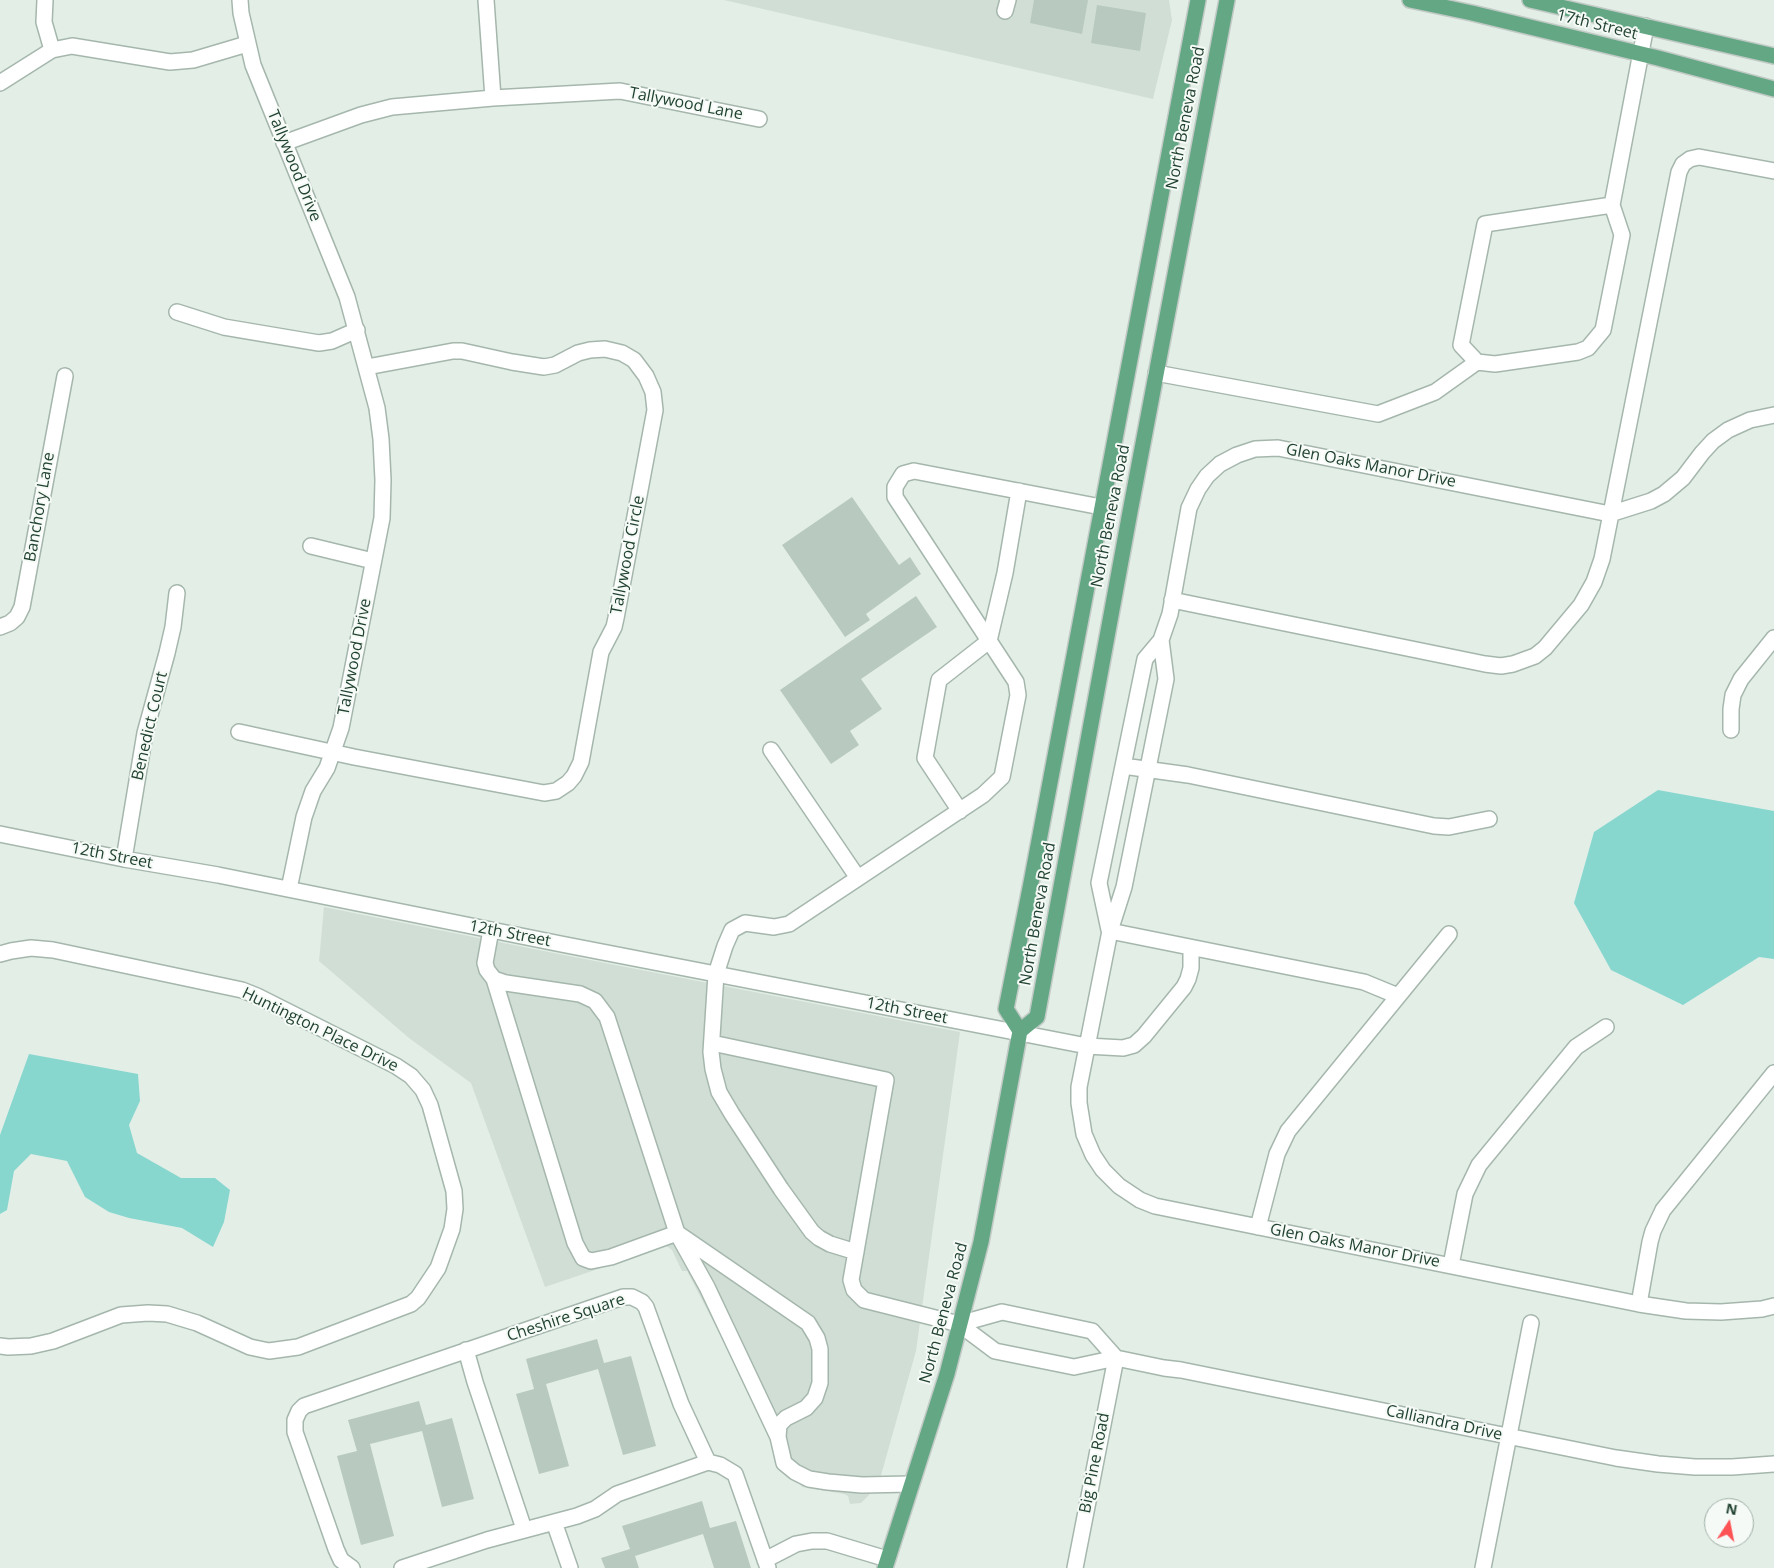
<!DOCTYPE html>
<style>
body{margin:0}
#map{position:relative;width:1774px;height:1568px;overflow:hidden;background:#e3eee7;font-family:"Open Sans",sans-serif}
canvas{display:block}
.north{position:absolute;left:1704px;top:1498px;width:50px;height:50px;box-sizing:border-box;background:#f5faf6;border:1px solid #a0b0a7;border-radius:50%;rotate:11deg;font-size:14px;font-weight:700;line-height:20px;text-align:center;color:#214231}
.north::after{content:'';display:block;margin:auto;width:18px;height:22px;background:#fd5355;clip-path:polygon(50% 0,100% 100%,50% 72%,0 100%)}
</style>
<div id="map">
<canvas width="1774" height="1568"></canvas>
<div class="north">N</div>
</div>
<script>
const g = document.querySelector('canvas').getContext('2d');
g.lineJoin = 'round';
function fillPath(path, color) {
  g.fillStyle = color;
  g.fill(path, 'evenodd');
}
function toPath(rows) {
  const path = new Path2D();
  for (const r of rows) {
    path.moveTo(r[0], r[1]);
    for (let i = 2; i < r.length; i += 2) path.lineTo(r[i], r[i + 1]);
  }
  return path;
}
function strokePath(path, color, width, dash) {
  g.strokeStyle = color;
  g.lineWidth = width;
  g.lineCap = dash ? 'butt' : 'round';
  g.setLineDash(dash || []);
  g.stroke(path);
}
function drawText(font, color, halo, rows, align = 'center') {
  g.font = font + ' "Open Sans",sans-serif';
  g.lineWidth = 4;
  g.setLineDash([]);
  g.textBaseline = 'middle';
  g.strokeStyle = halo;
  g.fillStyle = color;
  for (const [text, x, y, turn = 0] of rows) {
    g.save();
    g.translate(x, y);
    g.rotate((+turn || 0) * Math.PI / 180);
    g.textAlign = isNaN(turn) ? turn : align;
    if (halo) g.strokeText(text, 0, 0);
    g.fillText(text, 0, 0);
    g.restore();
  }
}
fillPath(toPath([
 [724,0,1169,0,1172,20,1153,99],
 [324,907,559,954,960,1032,916,1351,878,1486,861,1503,850,1504,848,1496,844,1494,802,1487,793,1475,687,1271,682,1271,672,1250,668,1247,666,1246,545,1287,471,1083,409,1038,319,961]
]), '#d1ded5');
fillPath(toPath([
 [1658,790,1774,811,1774,959,1759,957,1683,1005,1611,970,1574,903,1594,832],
 [29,1054,138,1074,140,1101,129,1125,137,1153,181,1178,215,1178,230,1190,224,1222,213,1247,182,1228,129,1218,109,1212,85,1197,67,1161,31,1154,14,1171,7,1210,0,1214,0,1135]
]), '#87d7cf');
fillPath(toPath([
 [1034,0,1088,0,1082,34,1030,23],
 [1097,5,1146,13,1140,51,1091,43],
 [852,497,899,565,910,557,921,574,866,614,870,620,845,637,782,545],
 [916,596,937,627,861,679,882,709,850,731,859,745,831,764,780,690],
 [597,1339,604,1363,631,1356,656,1446,623,1455,598,1369,546,1384,569,1466,539,1474,516,1394,534,1389,526,1359],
 [419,1401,426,1425,452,1418,474,1499,442,1507,422,1431,370,1444,394,1536,361,1545,337,1456,357,1451,348,1420],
 [702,1501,710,1528,736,1521,751,1568,714,1568,703,1534,635,1556,639,1568,605,1568,601,1558,630,1549,622,1526]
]), '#b8c9bf');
const minor = toPath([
 [45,0,44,22,52,50],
 [240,0,241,13,253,65,347,297,377,408,381,439,383,480,382,518,341,728,327,768,313,791,304,817,289,889],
 [486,0,493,98],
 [1005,11,1008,0],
 [0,83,52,50,72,46,170,62,193,60,247,44],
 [284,143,361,115,392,107,493,98,620,91,759,119],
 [1612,205,1485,224,1461,345,1477,362,1495,364,1578,352,1588,348,1603,330,1622,235,1612,205,1646,26],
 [177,312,224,327,319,343,332,341,357,330],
 [1156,373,1378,414,1435,392,1477,362],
 [311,546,373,561],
 [1172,600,1485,664,1501,666,1513,664,1535,656,1545,648,1581,605,1594,582,1602,559,1679,172,1683,164,1690,159,1699,157,1774,171],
 [0,627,10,623,17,617,22,607,65,376],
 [1161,640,1166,679,1124,887,1110,931,1079,1087,1079,1103,1084,1134,1093,1155,1103,1170,1119,1186,1140,1200,1155,1206,1639,1304,1686,1311,1721,1312,1762,1309,1774,1306],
 [1731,730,1731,709,1733,695,1741,679,1774,638],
 [239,732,354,757,544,793,556,791,568,783,574,776,581,762,601,652,614,627,616,618,655,410,653,392,646,376,634,360,622,353,605,349,590,350,578,353,555,365,544,367,512,362,462,351,453,351,367,367],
 [771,750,858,878],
 [1123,766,1188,775,1434,826,1449,827,1489,819],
 [960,811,925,758,939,680,989,641,1005,573,1019,491],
 [0,834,124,859,218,875,561,944,1087,1046,1123,1048,1134,1045,1144,1036,1184,987,1188,979,1191,968,1191,948],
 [124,859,145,733,167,653,173,627,177,593],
 [491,930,485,963,487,970,494,979,575,1243,583,1258,591,1261,611,1257,677,1233,707,1287,778,1437,784,1463,795,1472,809,1479,828,1482,862,1485,911,1484],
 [1109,930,1099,883,1145,659,1161,640,1170,614,1189,508,1198,489,1207,476,1220,464,1237,455,1255,449,1278,448,1610,514,1651,501,1664,494,1683,478,1702,453,1713,441,1728,430,1750,420,1774,415],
 [1110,931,1364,982,1398,996],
 [0,954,11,951,31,948,53,950,242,990,257,996,396,1066,411,1076,423,1090,430,1105,454,1191,455,1209,452,1229,438,1268,418,1298,411,1304,298,1347,269,1351,250,1347,197,1323,167,1314,148,1313,121,1315,53,1341,31,1346,8,1347,0,1346],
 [494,979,506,983,580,994,595,1001,607,1017,677,1233,808,1323,817,1338,820,1349,820,1383,815,1398,806,1408,786,1418,779,1425,778,1437],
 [712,1043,886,1080,851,1280,854,1290,864,1300,959,1324,995,1351,1074,1367,1116,1358,1164,1368,1181,1370,1616,1458,1658,1464,1695,1467,1732,1467,1774,1464],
 [1258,1227,1277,1154,1288,1131,1449,934],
 [856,1252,830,1244,819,1238,812,1232,781,1189,732,1114,719,1092,713,1069,711,1052,716,974,725,946,732,930,745,923,774,927,789,924,983,795,1002,777,1018,695,1016,682,895,497,895,487,903,474,914,471,1101,507],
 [1451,1265,1465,1194,1479,1165,1576,1047,1606,1027],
 [1639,1304,1650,1242,1653,1231,1663,1210,1774,1073],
 [959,1324,1002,1312,1092,1331,1116,1358],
 [466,1350,475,1382,524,1529],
 [554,1522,570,1568],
 [765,1560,796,1544,812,1541,827,1541,887,1559],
 [352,1568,341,1560,336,1549,295,1432,295,1420,299,1411,304,1406,623,1297,632,1297,642,1302,646,1307,681,1404,708,1462,720,1465,735,1474,768,1568],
 [402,1568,487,1540,577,1516,595,1509,617,1494,708,1462],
 [1075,1568,1116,1358],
 [1483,1568,1531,1323]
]);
const major = toPath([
 [1410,0,1472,13,1658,58,1774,89],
 [1530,0,1774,56],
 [1020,1031,1006,1009,1031,883,1198,0],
 [885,1568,947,1374,981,1242,1020,1031,1037,1017,1130,512,1227,0]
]);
strokePath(minor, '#a5b7ad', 18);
strokePath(major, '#c1cac5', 18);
strokePath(minor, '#fff', 15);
strokePath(major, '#64a785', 15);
drawText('16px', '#214231', '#f5faf6', [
 ["17th Street",1597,25,14],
 ["Tallywood Lane",686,104,11],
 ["North Beneva Road",1186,118,-79],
 ["Tallywood Drive",294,166,68],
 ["Glen Oaks Manor Drive",1371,466,11],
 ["Banchory Lane",40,507,-80],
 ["North Beneva Road",1111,516,-79],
 ["Tallywood Circle",628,555,-79],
 ["Tallywood Drive",355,657,-79],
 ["Benedict Court",150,726,-77],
 ["12th Street",112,856,11],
 ["North Beneva Road",1038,914,-80],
 ["12th Street",510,934,11],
 ["12th Street",907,1011,11],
 ["Huntington Place Drive",320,1030,26],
 ["Glen Oaks Manor Drive",1355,1246,11],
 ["North Beneva Road",944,1313,-75],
 ["Cheshire Square",566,1318,-18],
 ["Calliandra Drive",1444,1423,12],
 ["Big Pine Road",1095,1463,-79]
]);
</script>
